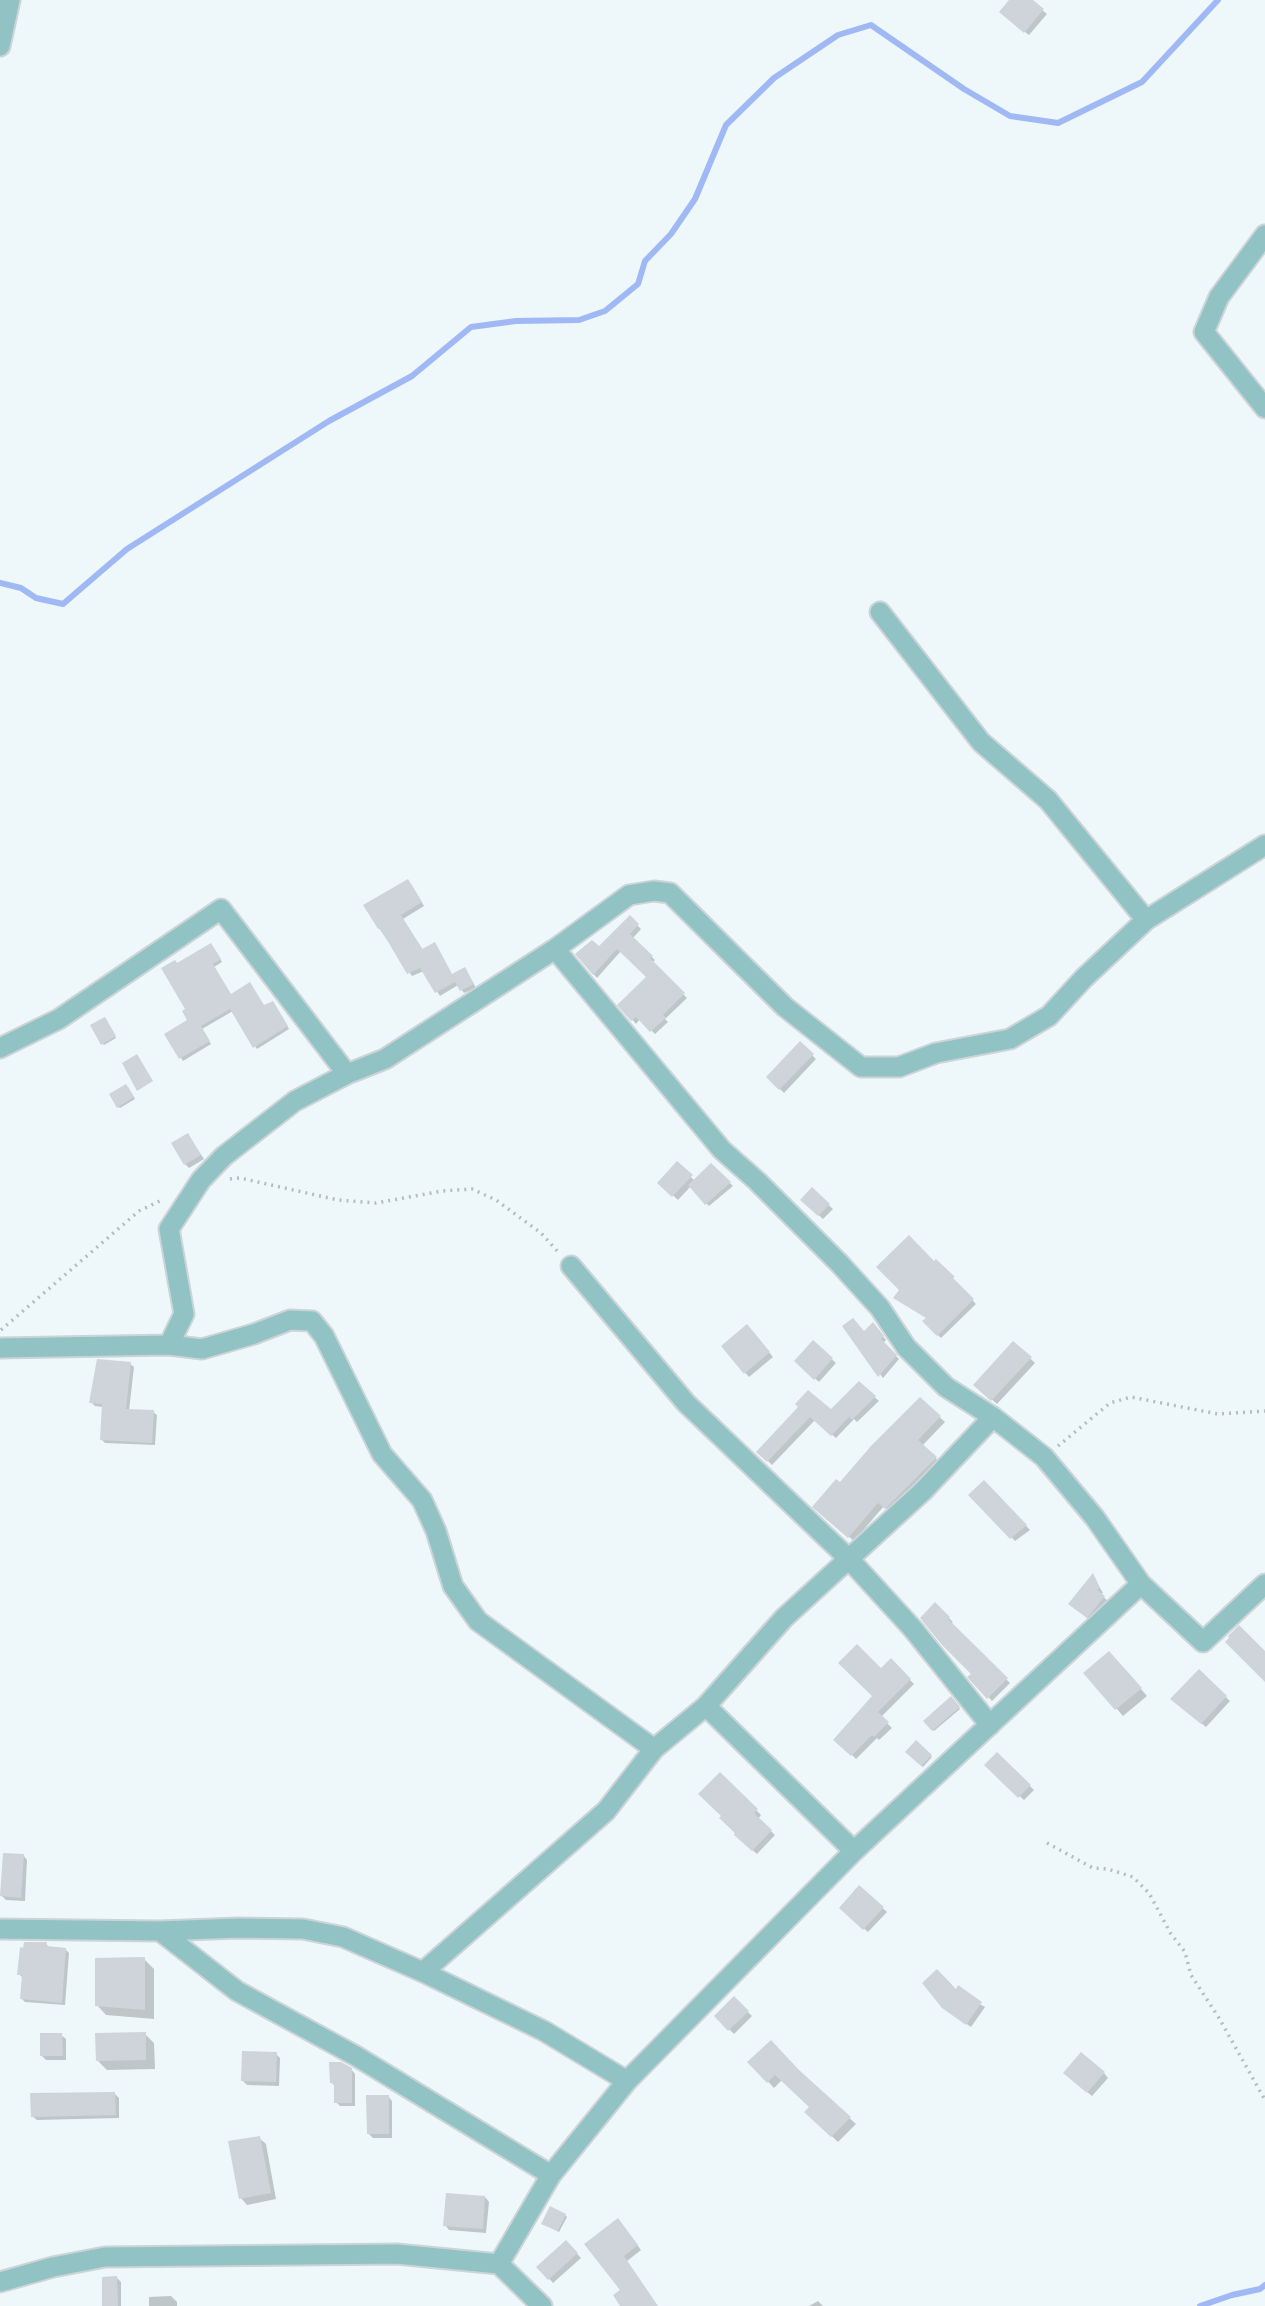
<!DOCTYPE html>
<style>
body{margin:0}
canvas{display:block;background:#eef7fa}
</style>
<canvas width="1265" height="2306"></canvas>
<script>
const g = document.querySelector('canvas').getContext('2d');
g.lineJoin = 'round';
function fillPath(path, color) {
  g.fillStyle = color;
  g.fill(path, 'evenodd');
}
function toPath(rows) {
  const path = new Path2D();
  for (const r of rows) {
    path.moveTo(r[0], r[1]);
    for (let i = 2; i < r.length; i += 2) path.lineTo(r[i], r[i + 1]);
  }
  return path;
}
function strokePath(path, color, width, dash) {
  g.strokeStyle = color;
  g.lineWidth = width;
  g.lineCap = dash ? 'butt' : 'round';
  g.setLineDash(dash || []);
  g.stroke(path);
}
fillPath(toPath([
 [1011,0,1030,0,1047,14,1029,35,1005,16],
 [411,884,424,906,403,919,423,950,453,976,465,969,476,988,464,993,458,985,440,996,424,971,412,976,409,972,379,928],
 [630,918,641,929,632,939,655,960,652,963,687,998,665,1019,668,1022,655,1034,640,1019,636,1024,620,1005,648,977,621,951,597,978,578,955,599,949],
 [213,947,222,962,214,967,231,995,265,1007,275,1005,289,1029,257,1049,233,1011,202,1029,211,1044,183,1061,167,1034,190,1021,177,965],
 [106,1021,116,1038,104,1045,103,1044],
 [800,1044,816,1059,784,1093,768,1077],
 [128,1087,135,1099,120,1108,118,1107],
 [188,1135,204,1159,189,1168,185,1164],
 [677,1164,695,1181,711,1165,733,1186,709,1206,691,1186,678,1200,660,1183],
 [812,1190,833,1209,823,1219,802,1200],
 [936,1262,976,1304,941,1338,924,1321,927,1319],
 [844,1327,864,1334,876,1328,886,1340,883,1343,899,1359,883,1378],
 [751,1331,773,1357,749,1377,723,1347],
 [813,1342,836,1363,819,1382,796,1361],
 [1014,1343,1035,1363,997,1404,975,1385],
 [130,1364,134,1367,129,1411,153,1412,157,1415,155,1445,105,1443,101,1439,103,1407,95,1406,91,1402],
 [859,1384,879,1401,857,1422,854,1419,836,1438,815,1420,772,1465,759,1452,801,1407,831,1412],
 [920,1399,945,1422,922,1446,941,1463,891,1513,884,1506,854,1541,819,1511,840,1485],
 [984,1483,1030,1530,1015,1541,971,1495],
 [1093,1576,1103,1593,1100,1594,1108,1601,1092,1621,1074,1608],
 [935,1605,953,1622,950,1624,1010,1683,992,1701,970,1677,973,1674],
 [1116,1660,1147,1696,1123,1716,1086,1673],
 [891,1661,914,1684,881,1717,892,1728,879,1740,877,1738,856,1759,836,1739,875,1696,881,1670],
 [1199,1672,1230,1701,1206,1727,1176,1703],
 [951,1698,960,1709,934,1731,925,1721],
 [917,1743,932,1757,923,1767,908,1752],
 [997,1755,1034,1790,1024,1800,986,1765],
 [720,1774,761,1815,758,1819,775,1835,757,1854,736,1835,723,1816],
 [23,1855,27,1860,25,1901,6,1900,2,1896],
 [859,1887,887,1912,868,1932,841,1908],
 [46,1944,49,1947,65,1949,69,1953,65,2005,25,2002,22,1999,22,1977,19,1974],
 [144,1959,154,1969,154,2019,106,2015,97,2005],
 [956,1991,985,2007,971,2027,949,2011],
 [734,1999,752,2016,734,2034,716,2016],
 [145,2034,154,2043,155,2069,107,2070,98,2061],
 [61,2035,66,2039,66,2060,46,2060,42,2056],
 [276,2054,280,2058,279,2086,247,2085,243,2081],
 [750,2062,801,2074,856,2124,838,2142,806,2112,811,2107,782,2080,774,2088],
 [351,2069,355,2074,355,2106,340,2106,336,2102,336,2087,331,2082],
 [1104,2073,1108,2078,1092,2096,1069,2077],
 [114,2093,119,2098,119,2118,37,2120,32,2116],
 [388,2096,392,2101,392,2138,373,2138,368,2133],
 [259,2138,266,2144,276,2199,247,2205,241,2198],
 [485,2197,489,2202,486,2233,449,2230,445,2225],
 [565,2215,567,2217,559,2232,545,2225],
 [622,2225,641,2250,627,2261,622,2306],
 [566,2242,581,2258,553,2283,539,2267],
 [117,2278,121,2282,121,2306,104,2306],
 [171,2296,177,2302,177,2306,149,2306,149,2297],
 [818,2301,823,2306,809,2306]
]), '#0003');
strokePath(toPath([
 [0,583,21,588,36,598,63,604,127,549,329,421,412,376,471,327,516,321,579,320,605,311,638,284,645,261,671,234,695,199,726,125,774,78,838,35,871,25,964,89,1010,116,1058,123,1142,82,1218,0],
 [1200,2306,1232,2295,1260,2289,1265,2285]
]), '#a0b9f5', 6);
fillPath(toPath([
 [1009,0,1033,0,1044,9,1024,33,999,12],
 [408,879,422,902,401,915,422,949,435,942,452,974,465,967,474,984,460,991,455,982,435,993,420,968,407,974,380,928,378,929,363,905],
 [630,915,639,924,630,934,653,956,650,958,685,993,663,1015,666,1018,650,1032,636,1017,631,1021,617,1005,646,977,617,949,593,975,575,954,592,940,599,946],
 [211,943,221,959,213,964,231,994,250,982,264,1005,273,1001,288,1026,253,1048,230,1009,201,1026,210,1041,179,1059,164,1034,187,1020,182,1011,185,1009,161,968,175,960,177,963],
 [105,1017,116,1036,101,1045,90,1025],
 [800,1041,814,1054,779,1090,766,1077],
 [137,1054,153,1081,137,1091,122,1063],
 [126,1084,134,1097,117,1108,109,1094],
 [188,1133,201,1155,184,1165,171,1143],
 [677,1161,693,1175,672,1197,657,1183],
 [711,1163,731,1182,705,1205,688,1185],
 [812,1187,830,1204,818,1216,800,1200],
 [909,1235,934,1261,936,1259,955,1277,953,1278,974,1299,937,1336,922,1321,926,1318,893,1298,899,1290,876,1267],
 [853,1318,864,1331,873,1322,884,1336,881,1339,897,1355,878,1377,842,1326],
 [747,1324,770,1352,744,1374,721,1346],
 [813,1340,833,1358,814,1380,794,1361],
 [1013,1341,1032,1357,991,1401,973,1385],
 [97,1359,131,1362,126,1409,154,1410,152,1443,100,1440,102,1404,89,1403],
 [859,1381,876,1396,852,1420,849,1417,831,1436,810,1417,767,1462,756,1452,798,1407,795,1404,808,1390,831,1409],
 [920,1397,941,1416,918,1440,937,1457,885,1509,878,1503,848,1538,812,1507,836,1479,840,1482,871,1446],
 [984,1480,1027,1525,1010,1539,968,1495],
 [1093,1573,1100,1588,1097,1590,1105,1596,1087,1618,1068,1604],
 [935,1602,950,1617,948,1619,1008,1678,987,1699,967,1677,971,1674,942,1645,920,1618],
 [1239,1625,1265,1651,1265,1682,1225,1642,1229,1638,1228,1636],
 [857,1644,881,1668,891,1658,911,1679,878,1712,889,1722,874,1737,872,1735,851,1756,833,1740,872,1696,838,1663],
 [1109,1651,1142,1688,1115,1710,1083,1673],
 [1199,1669,1227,1696,1201,1724,1170,1699],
 [951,1696,960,1707,932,1731,923,1721],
 [916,1740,932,1755,921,1766,905,1752],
 [997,1752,1031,1785,1018,1798,984,1765],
 [720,1772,758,1809,754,1813,772,1830,752,1851,734,1835,735,1833,719,1818,721,1816,698,1794],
 [3,1853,24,1854,21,1898,0,1896],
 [859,1885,884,1907,863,1930,839,1908],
 [24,1942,47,1942,46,1946,66,1948,62,2003,20,1999,22,1975,17,1975,20,1947,23,1948],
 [145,1957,145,2010,95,2006,95,1958],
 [937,1969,956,1989,958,1985,982,2002,966,2025,942,2008,922,1983],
 [734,1996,749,2011,728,2031,714,2016],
 [146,2032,146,2060,96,2061,95,2033],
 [40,2033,62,2033,63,2056,40,2056],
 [771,2040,799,2070,851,2117,831,2137,804,2112,809,2107,775,2075,767,2083,747,2062],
 [242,2051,277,2052,276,2082,241,2081],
 [1081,2052,1105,2072,1087,2093,1063,2073],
 [329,2062,341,2062,352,2068,352,2103,334,2103,334,2083,330,2083],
 [115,2092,116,2115,31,2117,30,2093],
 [366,2095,389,2095,389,2134,367,2134],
 [260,2136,271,2193,239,2199,228,2141],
 [446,2193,485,2196,483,2229,443,2226],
 [550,2206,566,2214,558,2231,541,2224],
 [618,2218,638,2245,624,2256,658,2306,620,2306,613,2295,620,2290,584,2244],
 [566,2240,578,2253,548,2280,536,2267],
 [117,2276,118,2306,102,2306,102,2277]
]), '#ced4da');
const minor = toPath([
 [0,46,10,0],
 [1265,235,1219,297,1204,332,1265,408],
 [880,612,981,742,1048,800,1146,920],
 [555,949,722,1150,757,1181,840,1264,880,1308,906,1347,946,1387,993,1417,1044,1457,1095,1518,1141,1584,1203,1642,1265,1584],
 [0,1048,59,1019,221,909,347,1074],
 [571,1266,686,1403,849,1559,913,1629,990,1725],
 [169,1345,184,1314,169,1229,201,1180,224,1156,295,1101,347,1074,385,1059,555,949,629,895,654,891,670,893,785,1007,861,1067,899,1067,936,1053,1010,1039,1049,1016,1084,978,1146,920,1265,845],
 [0,1348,169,1345,202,1349,254,1334,290,1320,312,1321,324,1336,382,1454,422,1500,436,1531,453,1586,478,1621,654,1749],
 [706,1706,854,1851],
 [0,1929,160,1931,238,1928,303,1929,343,1937,423,1972,544,2031,627,2081],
 [160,1931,237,1991,356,2056,551,2175],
 [423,1972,606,1811,654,1749,706,1706,784,1618,923,1491,993,1417],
 [499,2264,551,2175,627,2081,854,1851,1141,1584],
 [0,2282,53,2267,105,2257,397,2254,499,2264,542,2306]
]);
strokePath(minor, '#ccd4d7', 23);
strokePath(toPath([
 [230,1179,240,1178,338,1200,376,1203,442,1191,472,1189,496,1200,541,1233,560,1254],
 [1,1330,139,1211,164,1199],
 [1058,1446,1110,1403,1131,1397,1218,1414,1265,1411],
 [1047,1843,1093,1868,1108,1869,1133,1877,1149,1893,1171,1934,1185,1952,1191,1975,1219,2018,1265,2100]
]), '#b5bcbe', 3.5, [2, 5]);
strokePath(minor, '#91c2c4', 19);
</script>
